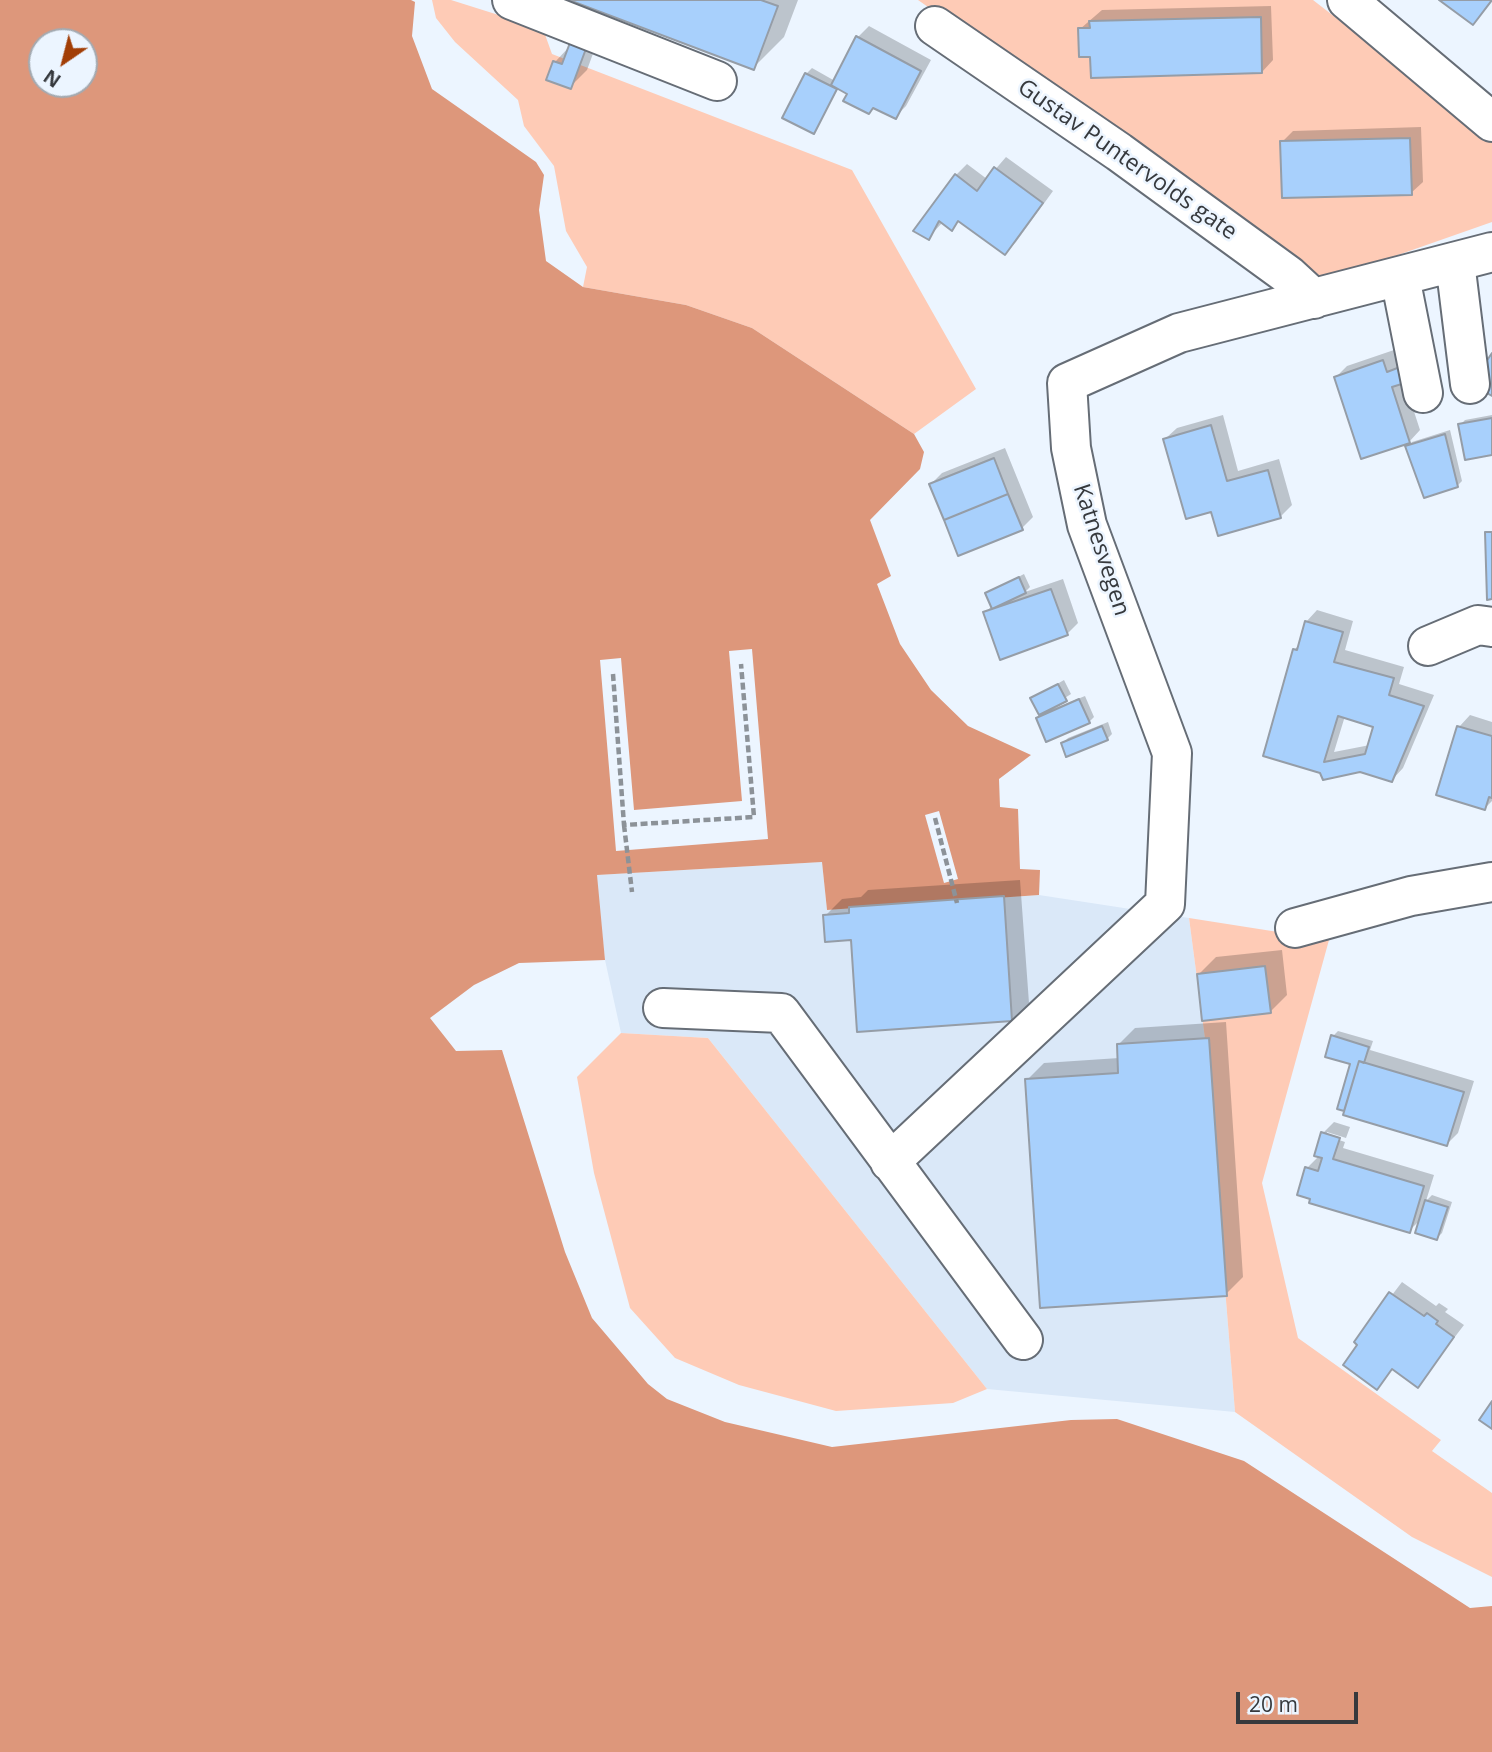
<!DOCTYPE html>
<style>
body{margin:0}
#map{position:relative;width:1492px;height:1752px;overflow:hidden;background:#ecf5ff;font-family:"Open Sans",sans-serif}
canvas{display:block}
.north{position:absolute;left:28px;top:28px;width:70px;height:70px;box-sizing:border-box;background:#ecf5ff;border:2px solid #a3aab1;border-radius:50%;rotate:215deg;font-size:19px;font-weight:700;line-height:28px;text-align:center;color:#36393d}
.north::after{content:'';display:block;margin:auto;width:24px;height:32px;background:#a23e06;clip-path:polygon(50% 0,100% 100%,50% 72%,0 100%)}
.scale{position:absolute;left:1236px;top:1692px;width:122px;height:32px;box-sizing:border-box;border:4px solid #36393d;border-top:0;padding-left:9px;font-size:21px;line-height:24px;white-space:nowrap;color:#36393d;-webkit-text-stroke:5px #ecf5ff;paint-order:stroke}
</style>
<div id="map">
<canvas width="1492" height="1752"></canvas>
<div class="north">N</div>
<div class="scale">20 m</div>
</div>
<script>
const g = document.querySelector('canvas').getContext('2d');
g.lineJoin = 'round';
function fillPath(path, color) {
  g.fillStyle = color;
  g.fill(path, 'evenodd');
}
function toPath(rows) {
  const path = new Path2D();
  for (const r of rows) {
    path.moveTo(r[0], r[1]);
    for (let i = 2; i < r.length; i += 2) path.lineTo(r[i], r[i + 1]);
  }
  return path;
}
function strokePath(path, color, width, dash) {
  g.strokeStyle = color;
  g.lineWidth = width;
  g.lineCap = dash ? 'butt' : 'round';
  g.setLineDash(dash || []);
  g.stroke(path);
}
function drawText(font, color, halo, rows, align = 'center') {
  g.font = font + ' "Open Sans",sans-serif';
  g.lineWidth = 5;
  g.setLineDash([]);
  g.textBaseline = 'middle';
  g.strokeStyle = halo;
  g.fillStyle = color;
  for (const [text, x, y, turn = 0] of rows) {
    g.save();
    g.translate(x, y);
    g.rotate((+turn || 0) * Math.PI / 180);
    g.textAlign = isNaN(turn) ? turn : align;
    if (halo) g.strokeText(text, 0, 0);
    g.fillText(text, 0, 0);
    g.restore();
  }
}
fillPath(toPath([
 [822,862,827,910,1039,895,1189,918,1205,1039,1235,1412,987,1389,708,1038,621,1033,605,960,596,875]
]), '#dae8f8');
fillPath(toPath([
 [432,0,451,0,543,29,552,54,852,170,976,389,914,434,752,328,686,305,583,287,587,267,566,231,554,166,524,126,518,100,455,42,436,18],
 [918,0,1313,0,1492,139,1492,222,1321,282],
 [1189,918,1329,940,1262,1183,1298,1338,1441,1440,1432,1451,1492,1493,1492,1577,1412,1537,1235,1412,1205,1039],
 [621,1033,708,1038,987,1389,953,1403,836,1411,739,1385,675,1358,630,1308,594,1173,577,1077]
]), '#fecbb6');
fillPath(toPath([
 [0,0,411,0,415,2,412,36,432,89,536,162,544,175,539,210,546,261,583,287,686,305,752,328,914,434,924,452,920,469,870,520,891,576,877,584,900,644,931,690,968,726,1031,755,999,779,1000,807,1018,809,1020,869,1040,870,1039,895,827,910,822,862,597,875,605,960,519,963,474,985,430,1018,456,1051,502,1050,565,1252,592,1318,648,1384,667,1399,725,1422,832,1447,1071,1420,1117,1419,1244,1461,1470,1608,1492,1606,1492,1752,0,1752],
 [42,42,84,42,84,84,42,84]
]), '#dd977b');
fillPath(toPath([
 [752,649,768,839,616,851,600,660,621,658,634,810,742,801,729,651],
 [939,811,958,879,944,883,925,815]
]), '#ecf5ff');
fillPath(toPath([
 [574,0,798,0,784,37,753,68],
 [1271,6,1273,60,1262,72,1092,55,1080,29,1102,10],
 [869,26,931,60,906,106,895,117,839,87,814,132,784,117,806,74,812,68,835,81,858,37],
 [602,29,587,70,570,87,548,79,555,62,570,46],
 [1421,127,1423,182,1411,193,1282,142,1293,131],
 [1006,157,1053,191,1016,242,1005,253,960,220,951,228,943,222,928,238,956,175,967,164,987,179],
 [1394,350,1420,430,1409,442,1336,377,1347,366],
 [1223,415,1238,471,1279,459,1292,505,1280,517,1212,510,1165,439,1177,428],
 [1492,415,1492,454,1460,425,1465,420],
 [1450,430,1462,481,1457,486,1418,482,1407,447,1412,442],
 [1005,448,1033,517,1022,528,931,484,942,473],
 [1024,574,1030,587,1025,592,1063,579,1078,623,1067,634,985,613,993,605,987,593],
 [1317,610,1353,621,1345,650,1404,667,1399,684,1434,695,1403,768,1392,780,1360,771,1324,778,1294,650,1300,644,1306,622],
 [1345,716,1375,726,1370,745,1334,752],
 [1064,680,1071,694,1054,705,1055,708,1085,696,1094,717,1089,722,1038,718,1046,710,1033,698],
 [1470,715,1492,722,1492,801,1485,808,1459,727],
 [1108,722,1112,734,1107,739,1063,743,1068,738],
 [1020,880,1029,1003,1012,1019,825,916,842,899,861,897,868,890],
 [1282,950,1287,995,1270,1012,1199,974,1216,957],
 [1226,1022,1243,1277,1226,1294,1027,1080,1044,1063,1119,1058,1118,1045,1135,1028],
 [1338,1031,1373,1041,1370,1050,1474,1081,1458,1133,1447,1144,1339,1108,1353,1063,1333,1036],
 [1334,1122,1350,1127,1346,1138,1327,1132,1327,1136,1345,1142,1343,1148,1434,1175,1426,1201,1432,1195,1452,1202,1442,1233,1437,1238,1420,1220,1409,1231,1307,1168,1319,1156,1323,1133],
 [1402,1282,1436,1306,1439,1303,1448,1309,1445,1312,1464,1325,1418,1385,1394,1368,1377,1387,1356,1342]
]), '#0003');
const building = toPath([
 [569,0,761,0,778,6,754,70,569,0],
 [1439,0,1492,0,1473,25,1439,0],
 [1261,17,1262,73,1091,78,1090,57,1079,57,1078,28,1090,28,1089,21,1261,17],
 [856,36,921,71,896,119,873,108,869,114,843,101,847,94,831,85,856,36],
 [571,40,587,46,571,89,546,80,553,61,562,64,571,40],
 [805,73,837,89,814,134,782,118,805,73],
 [1410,138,1412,195,1282,198,1280,141,1410,138],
 [994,167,1043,203,1005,255,958,221,952,231,939,221,929,240,913,231,955,174,977,191,994,167],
 [1492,353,1492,396,1485,392,1490,384,1477,375,1492,353],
 [1383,360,1387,372,1400,367,1405,383,1392,387,1410,443,1361,459,1334,377,1383,360],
 [1492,418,1492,455,1465,460,1458,424,1492,418],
 [1211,425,1227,481,1268,470,1281,518,1218,536,1211,512,1186,519,1163,439,1211,425],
 [1445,434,1458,487,1424,498,1405,446,1445,434],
 [994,458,1008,494,944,520,929,484,994,458],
 [1008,494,1023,530,958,556,944,520,1008,494],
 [1485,532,1492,532,1492,599,1487,600,1485,532],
 [1019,577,1026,593,992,609,985,593,1019,577],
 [1051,589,1068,635,1000,660,983,612,1051,589],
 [1305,621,1343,632,1334,662,1394,678,1389,695,1424,706,1392,782,1360,772,1323,780,1320,773,1263,756,1293,649,1297,650,1305,621],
 [1338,716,1373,727,1365,754,1324,762,1338,716],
 [1058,684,1067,701,1039,715,1030,698,1058,684],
 [1079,699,1090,723,1046,742,1036,718,1079,699],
 [1102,726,1108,740,1066,757,1061,743,1102,726],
 [1457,726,1492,736,1492,798,1489,797,1485,810,1436,795,1457,726],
 [1004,896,1012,1021,857,1032,851,940,825,942,823,915,849,913,849,907,1004,896],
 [1265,966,1271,1013,1202,1021,1197,974,1265,966],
 [1331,1035,1369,1047,1364,1063,1359,1061,1344,1111,1337,1109,1350,1064,1325,1057,1331,1035],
 [1209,1038,1227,1296,1040,1308,1025,1079,1118,1073,1117,1044,1209,1038],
 [1359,1061,1464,1092,1447,1146,1343,1115,1359,1061],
 [1321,1132,1340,1138,1333,1159,1424,1186,1410,1233,1309,1203,1310,1199,1297,1195,1305,1167,1318,1171,1322,1158,1314,1156,1321,1132],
 [1425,1200,1448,1207,1437,1240,1415,1233,1425,1200],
 [1389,1292,1424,1316,1427,1313,1438,1321,1436,1324,1454,1337,1418,1388,1392,1369,1377,1390,1343,1365,1357,1345,1354,1342,1389,1292],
 [1492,1401,1492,1429,1479,1420,1492,1401]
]);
fillPath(building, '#a8d0fc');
strokePath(building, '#959da7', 2);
const minor = toPath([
 [512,0,717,81],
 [1347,0,1492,122],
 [935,26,1119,152,1288,275,1314,299],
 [1455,262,1470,384],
 [1400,277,1423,393],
 [1428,646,1478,625,1492,627],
 [1295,928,1411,896,1492,882],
 [663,1008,781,1013,1023,1340],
 [890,1162,1165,904,1172,753,1087,525,1071,448,1067,383,1179,333,1492,252]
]);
strokePath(minor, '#666d76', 42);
strokePath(toPath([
 [613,674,624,825,754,817,741,664],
 [935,818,957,903],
 [624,825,632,892]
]), '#8c9298', 4.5, [7, 3.5]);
strokePath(minor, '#fff', 38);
drawText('23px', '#36393d', '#ecf5ff', [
 ["Gustav Puntervolds gate",1127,160,35],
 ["Katnesvegen",1101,550,72]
]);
</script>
